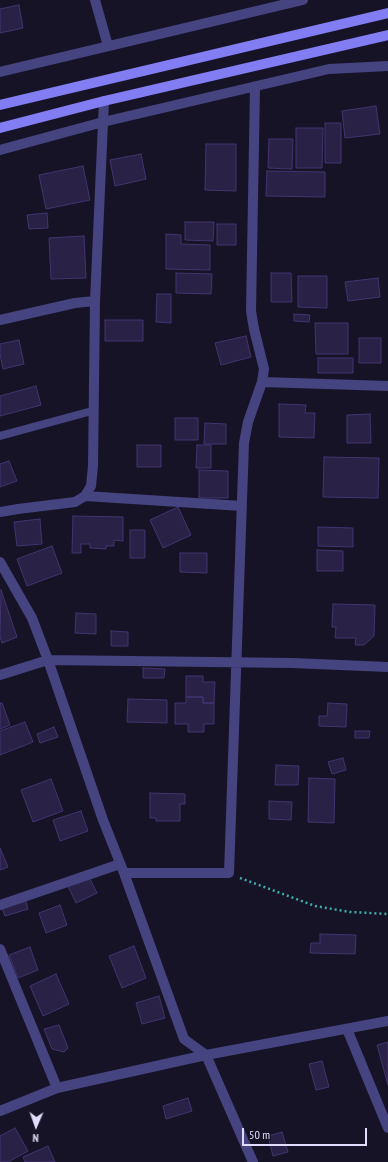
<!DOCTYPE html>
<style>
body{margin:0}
#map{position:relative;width:388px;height:1162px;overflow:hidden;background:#171327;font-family:"PT Sans Narrow",sans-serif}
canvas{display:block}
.north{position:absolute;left:16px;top:1106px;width:40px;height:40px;-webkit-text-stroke:3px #171327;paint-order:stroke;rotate:182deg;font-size:11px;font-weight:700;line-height:16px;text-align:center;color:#e1dcfb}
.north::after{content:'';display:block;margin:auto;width:14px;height:18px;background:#e1dcfb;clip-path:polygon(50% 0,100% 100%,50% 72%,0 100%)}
.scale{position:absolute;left:242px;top:1128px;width:125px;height:18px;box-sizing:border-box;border:2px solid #e1dcfb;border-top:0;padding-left:5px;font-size:12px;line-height:14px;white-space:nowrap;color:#e1dcfb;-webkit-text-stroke:3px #171327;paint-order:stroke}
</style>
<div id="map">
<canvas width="388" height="1162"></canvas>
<div class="north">N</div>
<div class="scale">50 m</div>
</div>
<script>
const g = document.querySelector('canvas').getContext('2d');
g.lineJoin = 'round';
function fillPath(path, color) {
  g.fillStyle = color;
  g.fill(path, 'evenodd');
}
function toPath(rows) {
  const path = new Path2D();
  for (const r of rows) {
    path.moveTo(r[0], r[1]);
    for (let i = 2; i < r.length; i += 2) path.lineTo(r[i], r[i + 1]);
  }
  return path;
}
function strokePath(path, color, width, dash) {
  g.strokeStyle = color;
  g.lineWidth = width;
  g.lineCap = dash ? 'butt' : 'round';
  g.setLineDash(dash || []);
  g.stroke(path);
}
const building = toPath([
 [19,5,23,28,0,33,0,9,19,5],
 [376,106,380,134,345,138,342,111,376,106],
 [325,123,341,123,341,163,325,163,325,123],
 [296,128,323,128,322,168,296,168,296,128],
 [269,139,293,139,292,169,268,168,269,139],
 [206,144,236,144,236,191,205,190,206,144],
 [141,154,146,179,115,186,110,160,141,154],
 [83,166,90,200,46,209,39,175,83,166],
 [267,171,325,172,325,197,266,196,267,171],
 [47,213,48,228,29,229,27,215,47,213],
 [185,222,214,222,213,241,185,240,185,222],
 [217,224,236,224,236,245,217,245,217,224],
 [166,234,181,235,181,244,210,245,210,270,166,269,166,234],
 [84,236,86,278,51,279,49,238,84,236],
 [176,273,212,274,211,294,176,293,176,273],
 [271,273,291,273,292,302,271,302,271,273],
 [298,276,327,276,327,308,298,307,298,276],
 [378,278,380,297,348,301,345,282,378,278],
 [157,294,171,294,171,323,156,322,157,294],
 [294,314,310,315,309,322,294,321,294,314],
 [105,320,143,320,143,341,105,341,105,320],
 [315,323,348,323,348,354,316,354,315,323],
 [246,336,251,357,221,365,215,343,246,336],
 [359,338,381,338,381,363,359,363,359,338],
 [19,340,24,364,3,369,0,354,0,344,19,340],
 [318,358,353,358,353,373,318,373,318,358],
 [36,386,41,405,0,416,0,396,36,386],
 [279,404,306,405,305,413,315,413,314,438,279,437,279,404],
 [370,414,371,443,347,443,347,415,370,414],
 [175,418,198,418,198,440,175,440,175,418],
 [205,423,226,424,226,444,204,444,205,423],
 [137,445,161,445,161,467,137,467,137,445],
 [197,445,211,445,211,468,196,468,197,445],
 [324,457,379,458,378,498,323,497,324,457],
 [9,461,17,481,0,487,0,464,9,461],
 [199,470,228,471,228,498,199,498,199,470],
 [178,507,191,535,163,548,150,520,178,507],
 [73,516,123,517,123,541,114,540,114,546,106,546,106,549,90,548,90,544,81,544,81,553,72,553,73,516],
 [40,519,42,544,17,546,14,522,40,519],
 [318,527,353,528,353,547,318,546,318,527],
 [130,530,145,530,145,558,130,558,130,530],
 [52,546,62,573,27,586,17,559,52,546],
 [317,550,343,551,343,571,317,571,317,550],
 [180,553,207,553,207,573,180,572,180,553],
 [1,590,17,637,2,643,0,637,1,590],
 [333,604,375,605,374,636,364,645,355,645,356,638,335,638,336,627,332,627,333,604],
 [76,613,96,614,96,634,75,633,76,613],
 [111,631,128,632,128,646,111,646,111,631],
 [143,668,165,669,164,678,143,678,143,668],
 [186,676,203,676,203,682,215,682,214,703,203,703,203,697,186,697,186,676],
 [186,697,203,697,203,703,214,703,214,724,204,724,204,732,188,732,188,724,175,724,175,703,186,703,186,697],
 [128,699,167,700,167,723,127,722,128,699],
 [0,703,2,703,10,725,0,729,0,703],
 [328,703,347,704,346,727,319,726,319,716,327,716,328,703],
 [25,722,33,742,0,755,0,731,25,722],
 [54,727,58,737,40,743,37,734,54,727],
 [355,731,370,731,369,738,355,738,355,731],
 [343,758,346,770,332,774,328,762,343,758],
 [276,765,299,766,298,785,275,785,276,765],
 [309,778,335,779,334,823,308,822,309,778],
 [51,779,63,811,33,822,21,790,51,779],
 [150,793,185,794,185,804,180,804,180,821,156,821,156,818,150,818,150,793],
 [269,801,292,802,291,820,269,819,269,801],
 [81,811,88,831,60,841,53,820,81,811],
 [0,848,8,867,0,870,0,848],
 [86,871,97,893,76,903,65,880,86,871],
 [25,898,28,909,5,916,1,905,25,898],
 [60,905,67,925,46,933,39,913,60,905],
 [320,934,356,935,355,954,310,953,311,943,320,943,320,934],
 [134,946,146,978,122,988,109,956,134,946],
 [30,947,38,970,18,978,9,955,30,947],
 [56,974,69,1004,43,1016,30,986,56,974],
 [159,996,165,1018,142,1024,136,1003,159,996],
 [59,1025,68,1048,64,1052,52,1049,44,1029,59,1025],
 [388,1042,388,1085,377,1045,388,1042],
 [322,1061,329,1087,316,1090,309,1064,322,1061],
 [188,1098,192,1111,166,1119,163,1106,188,1098],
 [15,1128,28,1151,8,1162,0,1162,0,1136,15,1128],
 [282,1132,288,1152,273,1156,268,1136,282,1132],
 [48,1146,55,1162,25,1162,23,1157,48,1146]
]);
fillPath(building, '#292146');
strokePath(building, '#423570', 1);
strokePath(toPath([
 [240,878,315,906,350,912,388,914]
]), '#3dafaa', 2.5, [2, 3]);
strokePath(toPath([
 [0,436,92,411]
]), '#464381', 8);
strokePath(toPath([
 [95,0,108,46],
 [0,72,303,0],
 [0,150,103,122,329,69,388,66],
 [0,320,75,303,95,301],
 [262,382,388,386],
 [85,496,242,506],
 [0,512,18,509,75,502,85,496,91,486,93,466,95,301,104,101],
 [0,562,32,618,48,660,103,820,124,873,184,1039,206,1055,253,1162],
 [0,675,48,660,292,663,388,667],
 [124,873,229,873,244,443,248,422,262,382,264,369,254,329,251,311,255,87],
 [0,905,120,864],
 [0,949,57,1088],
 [347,1029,388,1128],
 [0,1111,57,1088,206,1055,388,1021]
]), '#464381', 10);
strokePath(toPath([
 [0,105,388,13],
 [0,128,104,101,388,35]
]), '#827df2', 10);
</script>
